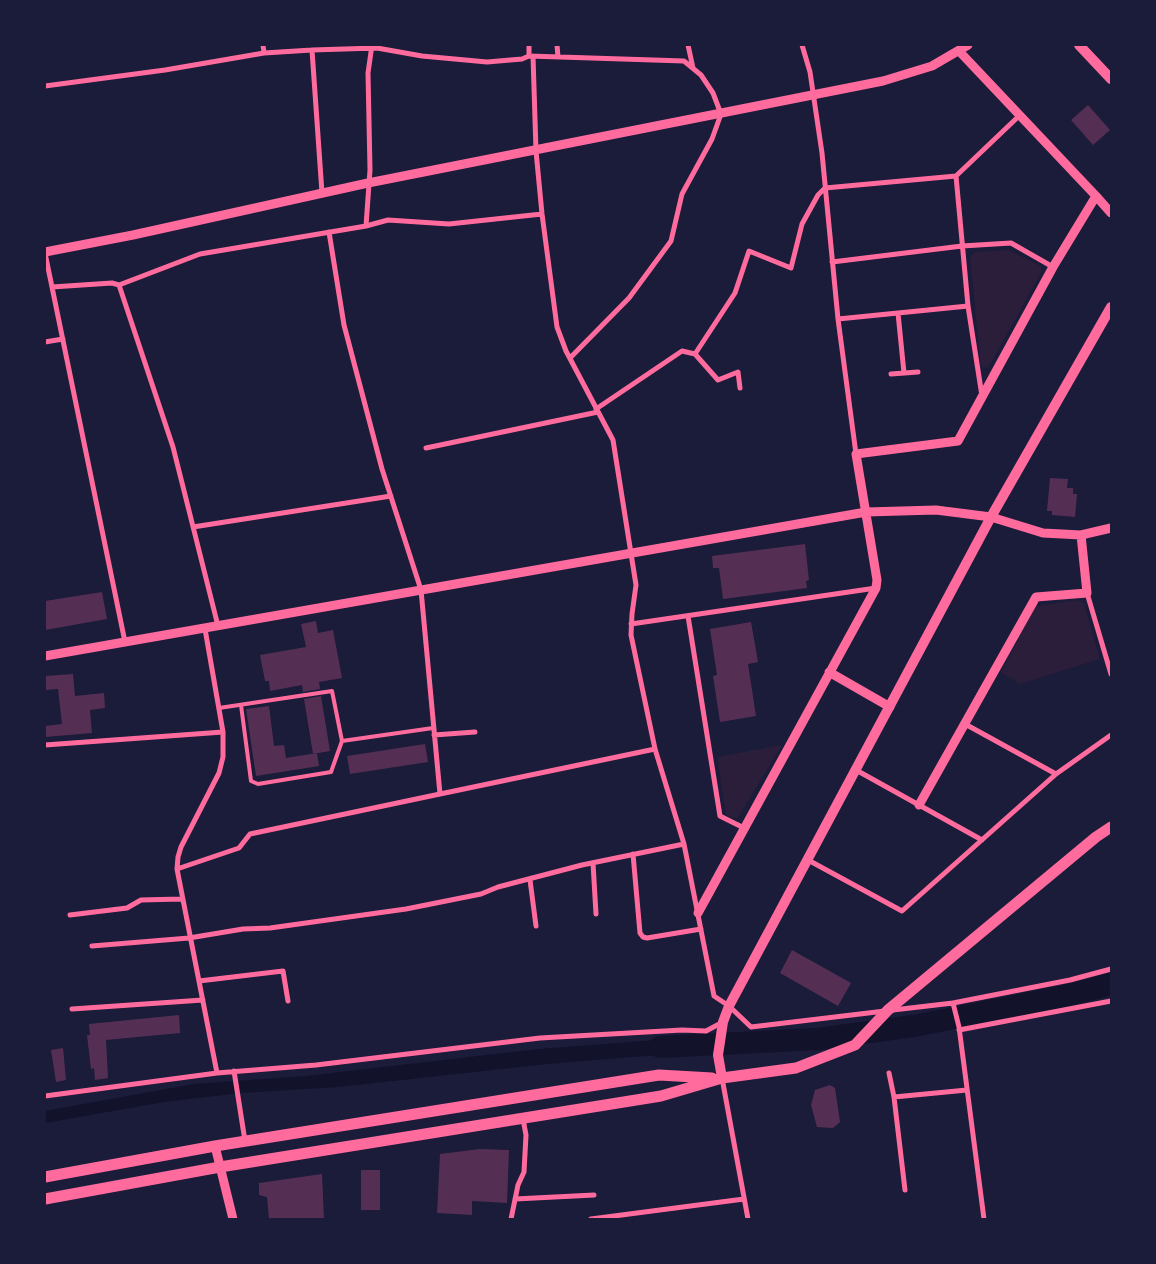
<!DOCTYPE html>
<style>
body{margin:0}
#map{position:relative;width:1156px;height:1264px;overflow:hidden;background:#1b1b3a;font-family:Lora,serif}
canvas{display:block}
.frame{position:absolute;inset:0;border:46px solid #1b1b3a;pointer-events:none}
</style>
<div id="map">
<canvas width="1156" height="1264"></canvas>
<div class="frame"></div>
</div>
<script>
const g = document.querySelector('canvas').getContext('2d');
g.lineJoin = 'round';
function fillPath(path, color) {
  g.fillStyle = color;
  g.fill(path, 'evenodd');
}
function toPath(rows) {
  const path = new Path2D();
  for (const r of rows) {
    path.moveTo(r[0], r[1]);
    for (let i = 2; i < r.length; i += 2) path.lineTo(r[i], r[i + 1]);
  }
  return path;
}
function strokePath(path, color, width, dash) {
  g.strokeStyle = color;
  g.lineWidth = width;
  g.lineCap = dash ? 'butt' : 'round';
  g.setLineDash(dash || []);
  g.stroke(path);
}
fillPath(toPath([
 [1009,250,1041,266,1042,271,988,368,981,367,970,257,975,252],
 [1078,600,1084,604,1100,659,1020,684,1001,672,1036,606],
 [782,745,737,819,726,815,717,757]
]), '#2a1e3b');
fillPath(toPath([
 [695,1039,686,1052,670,1054,547,1064,338,1087,240,1093,164,1102,45,1123,45,1111,194,1084,306,1076,539,1049,657,1040]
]), '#12122b');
strokePath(toPath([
 [660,1047,818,1039,914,1026,1069,995,1111,984]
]), '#12122b', 22);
fillPath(toPath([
 [1088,105,1110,130,1093,145,1071,120],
 [1050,478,1068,479,1067,488,1073,488,1073,494,1077,494,1075,517,1052,515,1052,511,1047,511],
 [805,544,809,580,806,581,807,588,723,599,719,568,713,568,712,556],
 [102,592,107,619,45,630,45,601],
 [316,621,318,633,333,630,342,678,319,682,320,689,303,692,302,685,270,691,269,681,265,681,260,655,306,647,301,624],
 [751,622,758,662,748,664,756,716,720,722,713,676,717,675,710,629],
 [73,674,75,696,104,693,105,708,90,710,92,733,45,737,45,726,62,724,58,689,45,690,45,676],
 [321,696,330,751,313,754,304,699],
 [269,706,274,746,284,745,286,758,317,753,319,766,256,776,246,709],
 [425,744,428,762,350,774,347,756],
 [792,950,851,983,838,1006,780,973],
 [179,1015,180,1033,106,1040,108,1078,95,1080,94,1068,91,1069,87,1035,90,1035,89,1024],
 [63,1048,66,1080,56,1082,51,1050],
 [830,1085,835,1088,840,1122,833,1128,817,1127,811,1105,815,1090],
 [480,1149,509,1150,507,1203,472,1201,472,1215,437,1213,440,1154],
 [361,1170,380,1170,380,1210,361,1210],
 [322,1174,324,1219,269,1219,267,1197,259,1195,259,1183]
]), '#542f53');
strokePath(toPath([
 [241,705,251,781,258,784,331,772,342,741],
 [219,708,332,691,342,741,433,728]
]), '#ff6b9d', 4);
strokePath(toPath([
 [263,45,264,53],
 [557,45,558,57],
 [688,45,693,68],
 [802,45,810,72,822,153,838,319,856,454],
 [312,50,322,193],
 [529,56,529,45],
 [533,56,536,151,542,214,557,327,566,351,613,440,636,585,632,614,631,635,655,749,684,844,714,996,729,1006,751,1027,885,1011],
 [45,86,165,70,264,53,312,50,377,48,422,56,487,62,522,59,529,56,684,61,701,75,713,93,721,114,712,139,682,194,671,241,629,298,570,358],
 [956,176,968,306,982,396],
 [366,226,388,220,449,224,542,214],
 [45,253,125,642],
 [832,262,962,246,1011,243,1053,267],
 [119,285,173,447,218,626],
 [52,287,112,283,119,285,200,254,366,226,370,170,368,73,372,45],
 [898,313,904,373],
 [838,319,968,306],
 [45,342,63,339],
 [695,354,735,293,749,251,791,268,802,224,818,195,825,188,956,176,1020,115],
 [891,374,918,372],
 [596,409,682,351,695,354,718,380,738,372,740,388],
 [426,448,598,412],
 [193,527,391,496],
 [1087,593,1111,674],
 [688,616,720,816,746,829],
 [631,624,876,588],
 [205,629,223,732,223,757,219,773,181,847,178,857,177,869,217,1073],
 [965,724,1056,774],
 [434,735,475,732],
 [45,745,223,732],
 [856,770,982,840],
 [440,794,655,749],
 [633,854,640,933,643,937,647,938,701,929],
 [808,860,902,911,1056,774,1111,735],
 [593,863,596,914],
 [177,869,239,848,250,834,440,794,421,590,382,469,344,325,329,232],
 [530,880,536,926],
 [70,915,127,908,141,900,181,899],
 [92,946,189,938,243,929,270,928,406,909,481,894,498,887,582,865,684,844],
 [199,981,283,971,288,1001],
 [953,1003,959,1027,984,1219],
 [72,1009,203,1000],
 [893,1010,953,1003,1070,980,1111,969],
 [959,1030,1111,1001],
 [234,1071,245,1141],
 [889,1073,894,1097,905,1190],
 [722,1078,748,1219],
 [45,1096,217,1073,316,1065,540,1038,682,1030,706,1031,723,1022],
 [894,1097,967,1090],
 [515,1199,594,1195],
 [511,1219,518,1185,524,1172,526,1135,523,1119],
 [591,1219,744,1199]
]), '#ff6b9d', 5);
strokePath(toPath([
 [1096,196,1111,213],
 [45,252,133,235,368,183,883,81,932,66,968,45],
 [45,656,866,512,936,510,991,517,1043,533,1081,535,1111,528],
 [829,672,890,707],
 [919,805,1036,597,1087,593,1081,535],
 [698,913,876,588,877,580,856,454,958,441,1053,267,1096,196,959,51],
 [215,1146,233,1219]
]), '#ff6b9d', 9);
strokePath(toPath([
 [1079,45,1111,79],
 [722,1078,718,1055,723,1022,729,1006,991,517,1111,307]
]), '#ff6b9d', 10);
strokePath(toPath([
 [45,1177,215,1146,659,1075,712,1078],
 [45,1199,220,1167,661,1096,722,1078,796,1068,855,1045,888,1010,1096,837,1111,827]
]), '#ff6b9d', 11);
</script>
